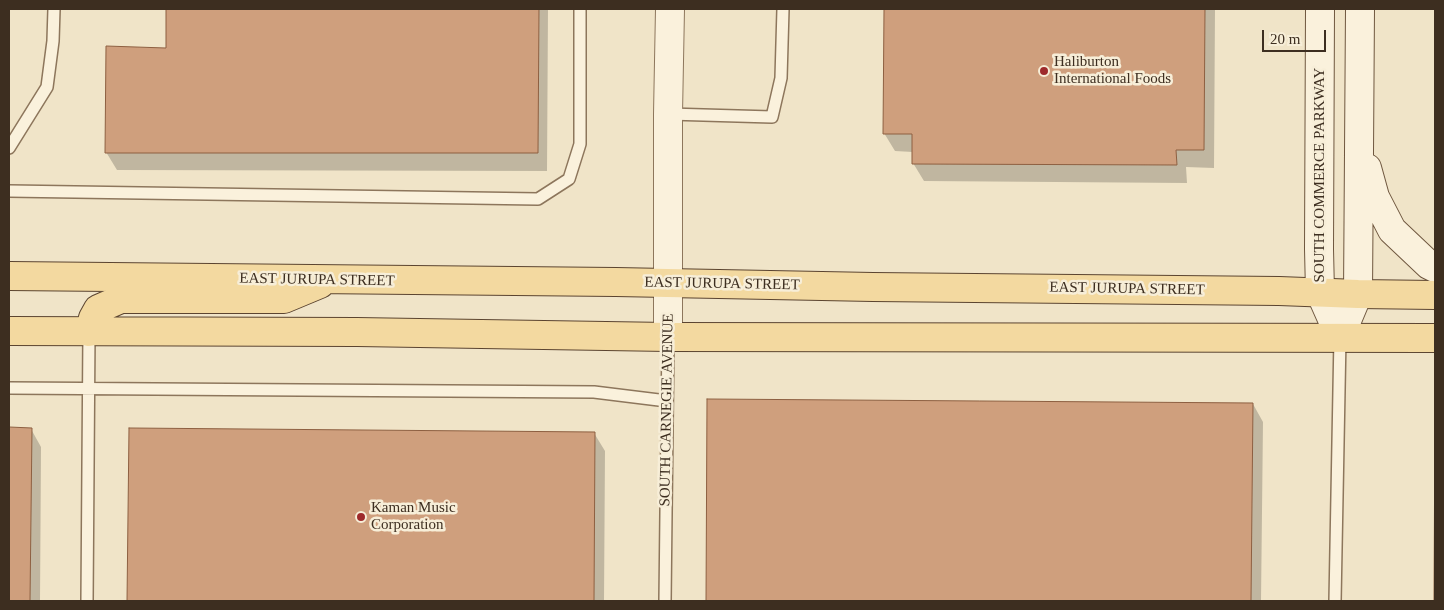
<!DOCTYPE html>
<style>
body{margin:0}
#map{position:relative;width:1444px;height:610px;overflow:hidden;background:#f0e4c8;font-family:Georgia,serif}
canvas{display:block}
.frame{position:absolute;inset:0;border:10px solid #3d2e20;pointer-events:none}
.scale{position:absolute;left:1262px;top:30px;width:64px;height:22px;box-sizing:border-box;border:2px solid #3d2e20;border-top:0;padding-left:6px;font-size:15px;line-height:18px;white-space:nowrap;color:#3d2e20;-webkit-text-stroke:4px #f7eed8;paint-order:stroke}
</style>
<div id="map">
<canvas width="1444" height="610"></canvas>
<div class="frame"></div>
<div class="scale">20 m</div>
</div>
<script>
const g = document.querySelector('canvas').getContext('2d');
g.lineJoin = 'round';
function fillPath(path, color) {
  g.fillStyle = color;
  g.fill(path, 'evenodd');
}
function toPath(rows) {
  const path = new Path2D();
  for (const r of rows) {
    path.moveTo(r[0], r[1]);
    for (let i = 2; i < r.length; i += 2) path.lineTo(r[i], r[i + 1]);
  }
  return path;
}
function strokePath(path, color, width, dash) {
  g.strokeStyle = color;
  g.lineWidth = width;
  g.lineCap = dash ? 'butt' : 'round';
  g.setLineDash(dash || []);
  g.stroke(path);
}
function drawText(font, color, halo, rows, align = 'center') {
  g.font = font + ' Georgia,serif';
  g.lineWidth = 5;
  g.setLineDash([]);
  g.textBaseline = 'middle';
  g.strokeStyle = halo;
  g.fillStyle = color;
  for (const [text, x, y, turn = 0] of rows) {
    g.save();
    g.translate(x, y);
    g.rotate((+turn || 0) * Math.PI / 180);
    g.textAlign = isNaN(turn) ? turn : align;
    if (halo) g.strokeText(text, 0, 0);
    g.fillText(text, 0, 0);
    g.restore();
  }
}
fillPath(toPath([
 [167,9,548,9,547,171,117,170,106,152,167,49],
 [885,9,1215,9,1214,168,1186,167,1187,183,924,181,913,163,913,152,895,151,884,133],
 [709,400,1253,404,1263,422,1261,601,707,601],
 [9,429,31,429,41,447,40,601,9,601],
 [130,429,594,433,605,451,604,601,129,601]
]), '#0003');
const building = toPath([
 [166,9,539,9,538,153,105,153,106,46,166,48,166,9],
 [884,9,1205,9,1204,150,1176,150,1177,165,912,164,912,134,883,134,884,9],
 [707,399,1253,403,1251,601,706,601,707,399],
 [1435,404,1435,601,1434,601,1435,404],
 [9,427,32,428,30,601,9,601,9,427],
 [129,428,595,432,594,601,127,601,129,428]
]);
fillPath(building, '#cf9f7d');
strokePath(building, '#8d5f41', 1);
const service = toPath([
 [669,114,772,117,781,78,783,9],
 [9,148,47,87,53,41,54,9],
 [9,191,538,199,569,179,580,144,580,9],
 [9,388,594,392,667,401],
 [87,601,89,332],
 [665,601,668,337],
 [1335,601,1340,337]
]);
const tertiary = toPath([
 [668,337,668,114,670,9]
]);
const secondary = toPath([
 [1320,9,1319,249,1320,292,1340,337],
 [1367,168,1375,197,1392,230,1429,265,1435,268],
 [1340,337,1358,294,1360,9]
]);
const primary = toPath([
 [9,276,616,282,873,287,1279,291,1358,294,1435,295],
 [9,331,357,332,668,337,1435,338],
 [89,332,93,318,98,309,121,299,284,299,320,284]
]);
strokePath(service, '#8d765c', 14);
strokePath(tertiary, '#8d765c', 30);
strokePath(secondary, '#6f573f', 30);
strokePath(primary, '#5b4430', 30);
strokePath(service, '#faf1dc', 11);
strokePath(tertiary, '#faf1dc', 28);
strokePath(secondary, '#faf1dc', 28);
strokePath(primary, '#f3d9a0', 28);
for (const [x, y, r, color] of [
 [1044,71,5,"#9e2a2b"],
 [361,517,5,"#9e2a2b"]
]) {
  const dot = new Path2D();
  dot.arc(x, y, r, 0, 2 * Math.PI);
  g.fillStyle = color;
  g.fill(dot);
  strokePath(dot, '#f7eed8', 2);
}
drawText('15px', '#3d2e20', '#f7eed8', [
 ["Haliburton",1054,62],
 ["International Foods",1054,79],
 ["Kaman Music",371,508],
 ["Corporation",371,525]
], 'left');
drawText('15px', '#3d2e20', '#f7eed8', [
 ["SOUTH COMMERCE PARKWAY",1320,175,-90],
 ["EAST JURUPA STREET",317,280,1],
 ["EAST JURUPA STREET",722,284,1],
 ["EAST JURUPA STREET",1127,289,1],
 ["SOUTH CARNEGIE AVENUE",667,410,-89]
]);
</script>
